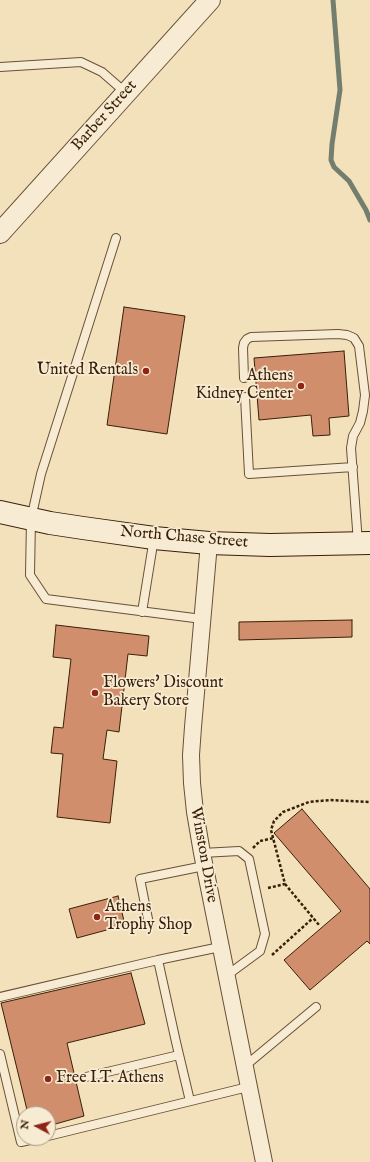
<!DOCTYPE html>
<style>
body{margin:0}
#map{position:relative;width:370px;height:1162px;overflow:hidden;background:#f3e1bb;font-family:"IM FELL English",serif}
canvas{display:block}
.north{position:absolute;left:16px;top:1106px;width:40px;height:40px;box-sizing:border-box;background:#f7ecd3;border:1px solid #ab9a82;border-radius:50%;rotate:277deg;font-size:11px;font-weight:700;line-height:16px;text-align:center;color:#391f09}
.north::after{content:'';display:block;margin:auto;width:14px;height:18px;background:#8f2418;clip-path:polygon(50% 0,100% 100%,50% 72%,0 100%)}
</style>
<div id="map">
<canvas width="370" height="1162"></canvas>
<div class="north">N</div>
</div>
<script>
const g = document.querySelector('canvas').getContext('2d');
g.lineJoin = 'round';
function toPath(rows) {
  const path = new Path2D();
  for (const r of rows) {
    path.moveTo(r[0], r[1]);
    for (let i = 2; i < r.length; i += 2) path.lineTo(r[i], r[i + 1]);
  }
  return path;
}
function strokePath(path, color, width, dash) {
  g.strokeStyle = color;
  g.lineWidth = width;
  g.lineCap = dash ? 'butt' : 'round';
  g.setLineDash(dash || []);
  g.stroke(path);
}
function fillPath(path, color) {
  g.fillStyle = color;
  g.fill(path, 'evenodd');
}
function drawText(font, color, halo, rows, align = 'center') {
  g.font = font + ' "IM FELL English",serif';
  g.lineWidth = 3.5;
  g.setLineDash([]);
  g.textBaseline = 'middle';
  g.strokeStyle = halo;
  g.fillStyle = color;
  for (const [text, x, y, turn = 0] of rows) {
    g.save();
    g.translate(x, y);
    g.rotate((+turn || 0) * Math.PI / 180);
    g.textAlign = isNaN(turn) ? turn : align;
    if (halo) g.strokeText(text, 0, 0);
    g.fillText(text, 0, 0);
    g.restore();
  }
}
strokePath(toPath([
 [333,0,340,90,332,144,331,160,334,167,349,181,366,210,370,220]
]), '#747e6e', 5);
const building = toPath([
 [124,307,185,316,167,434,107,425,124,307],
 [344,351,349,416,329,418,330,435,313,436,311,415,259,420,254,358,344,351],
 [352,620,352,637,239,640,239,622,352,620],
 [56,625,149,636,147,656,128,654,119,732,107,730,103,759,117,761,110,823,57,817,63,754,51,753,54,727,63,728,71,659,53,657,56,625],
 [302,809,370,889,370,944,367,941,310,990,284,960,341,911,274,833,302,809],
 [118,896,125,925,77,938,69,909,118,896],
 [131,973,145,1024,67,1043,84,1116,48,1126,48,1114,28,1114,1,1003,131,973]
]);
fillPath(building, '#d08e6d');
strokePath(building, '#391f09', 1);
const service = toPath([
 [0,67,81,62,102,72,126,93],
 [116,238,41,474,31,519,30,575,46,599,202,619],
 [244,378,243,348,244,343,247,339,251,337,338,334,347,335,354,338,359,346,365,395,363,411,360,423,353,436,351,448,358,543],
 [245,397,249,474,353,467],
 [142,612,154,538],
 [202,853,239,851,249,859,265,934,260,951,226,976],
 [149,924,140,879,204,866],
 [158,960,176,1042,190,1101],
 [0,997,158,960,220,947],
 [0,1054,21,1142,39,1138],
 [245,1066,316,1007],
 [86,1077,179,1055],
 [48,1136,248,1087]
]);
const minor = toPath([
 [209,543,193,727,191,755,192,783,195,812,202,853,264,1162]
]);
const tertiary = toPath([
 [0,233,210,0]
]);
const secondary = toPath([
 [0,512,50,523,83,528,154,538,209,543,270,545,370,543]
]);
strokePath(service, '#685036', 10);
strokePath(minor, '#685036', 18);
strokePath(tertiary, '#685036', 22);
strokePath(secondary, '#391f09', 24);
strokePath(toPath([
 [253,848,260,841,274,838],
 [285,884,319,925],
 [268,888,285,884,271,830,274,821,283,812,309,802,330,800,370,802],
 [272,955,313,918]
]), '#391f09', 2.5, [3, 2]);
strokePath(service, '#f7ecd3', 8);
strokePath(minor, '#f7ecd3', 16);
strokePath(tertiary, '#f7ecd3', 20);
strokePath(secondary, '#f7ecd3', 22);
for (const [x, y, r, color] of [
 [146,371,4,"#8f2418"],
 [301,386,4,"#8f2418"],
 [95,693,4,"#8f2418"],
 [97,917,4,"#8f2418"],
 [48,1079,4,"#8f2418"]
]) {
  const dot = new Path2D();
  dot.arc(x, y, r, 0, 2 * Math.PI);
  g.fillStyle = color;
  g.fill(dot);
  strokePath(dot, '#f7ecd3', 1.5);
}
drawText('16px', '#391f09', '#f7ecd3', [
 ["Barber Street",105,116,-48],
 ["North Chase Street",184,538,5],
 ["Winston Drive",203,855,80]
]);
drawText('16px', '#391f09', '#f7ecd3', [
 ["United Rentals",138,371,"right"],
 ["Athens",293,377,"right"],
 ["Kidney Center",293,395,"right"],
 ["Flowers' Discount",103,684],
 ["Bakery Store",103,702],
 ["Athens",105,908],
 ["Trophy Shop",105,926],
 ["Free I.T. Athens",56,1079]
], 'left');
</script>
